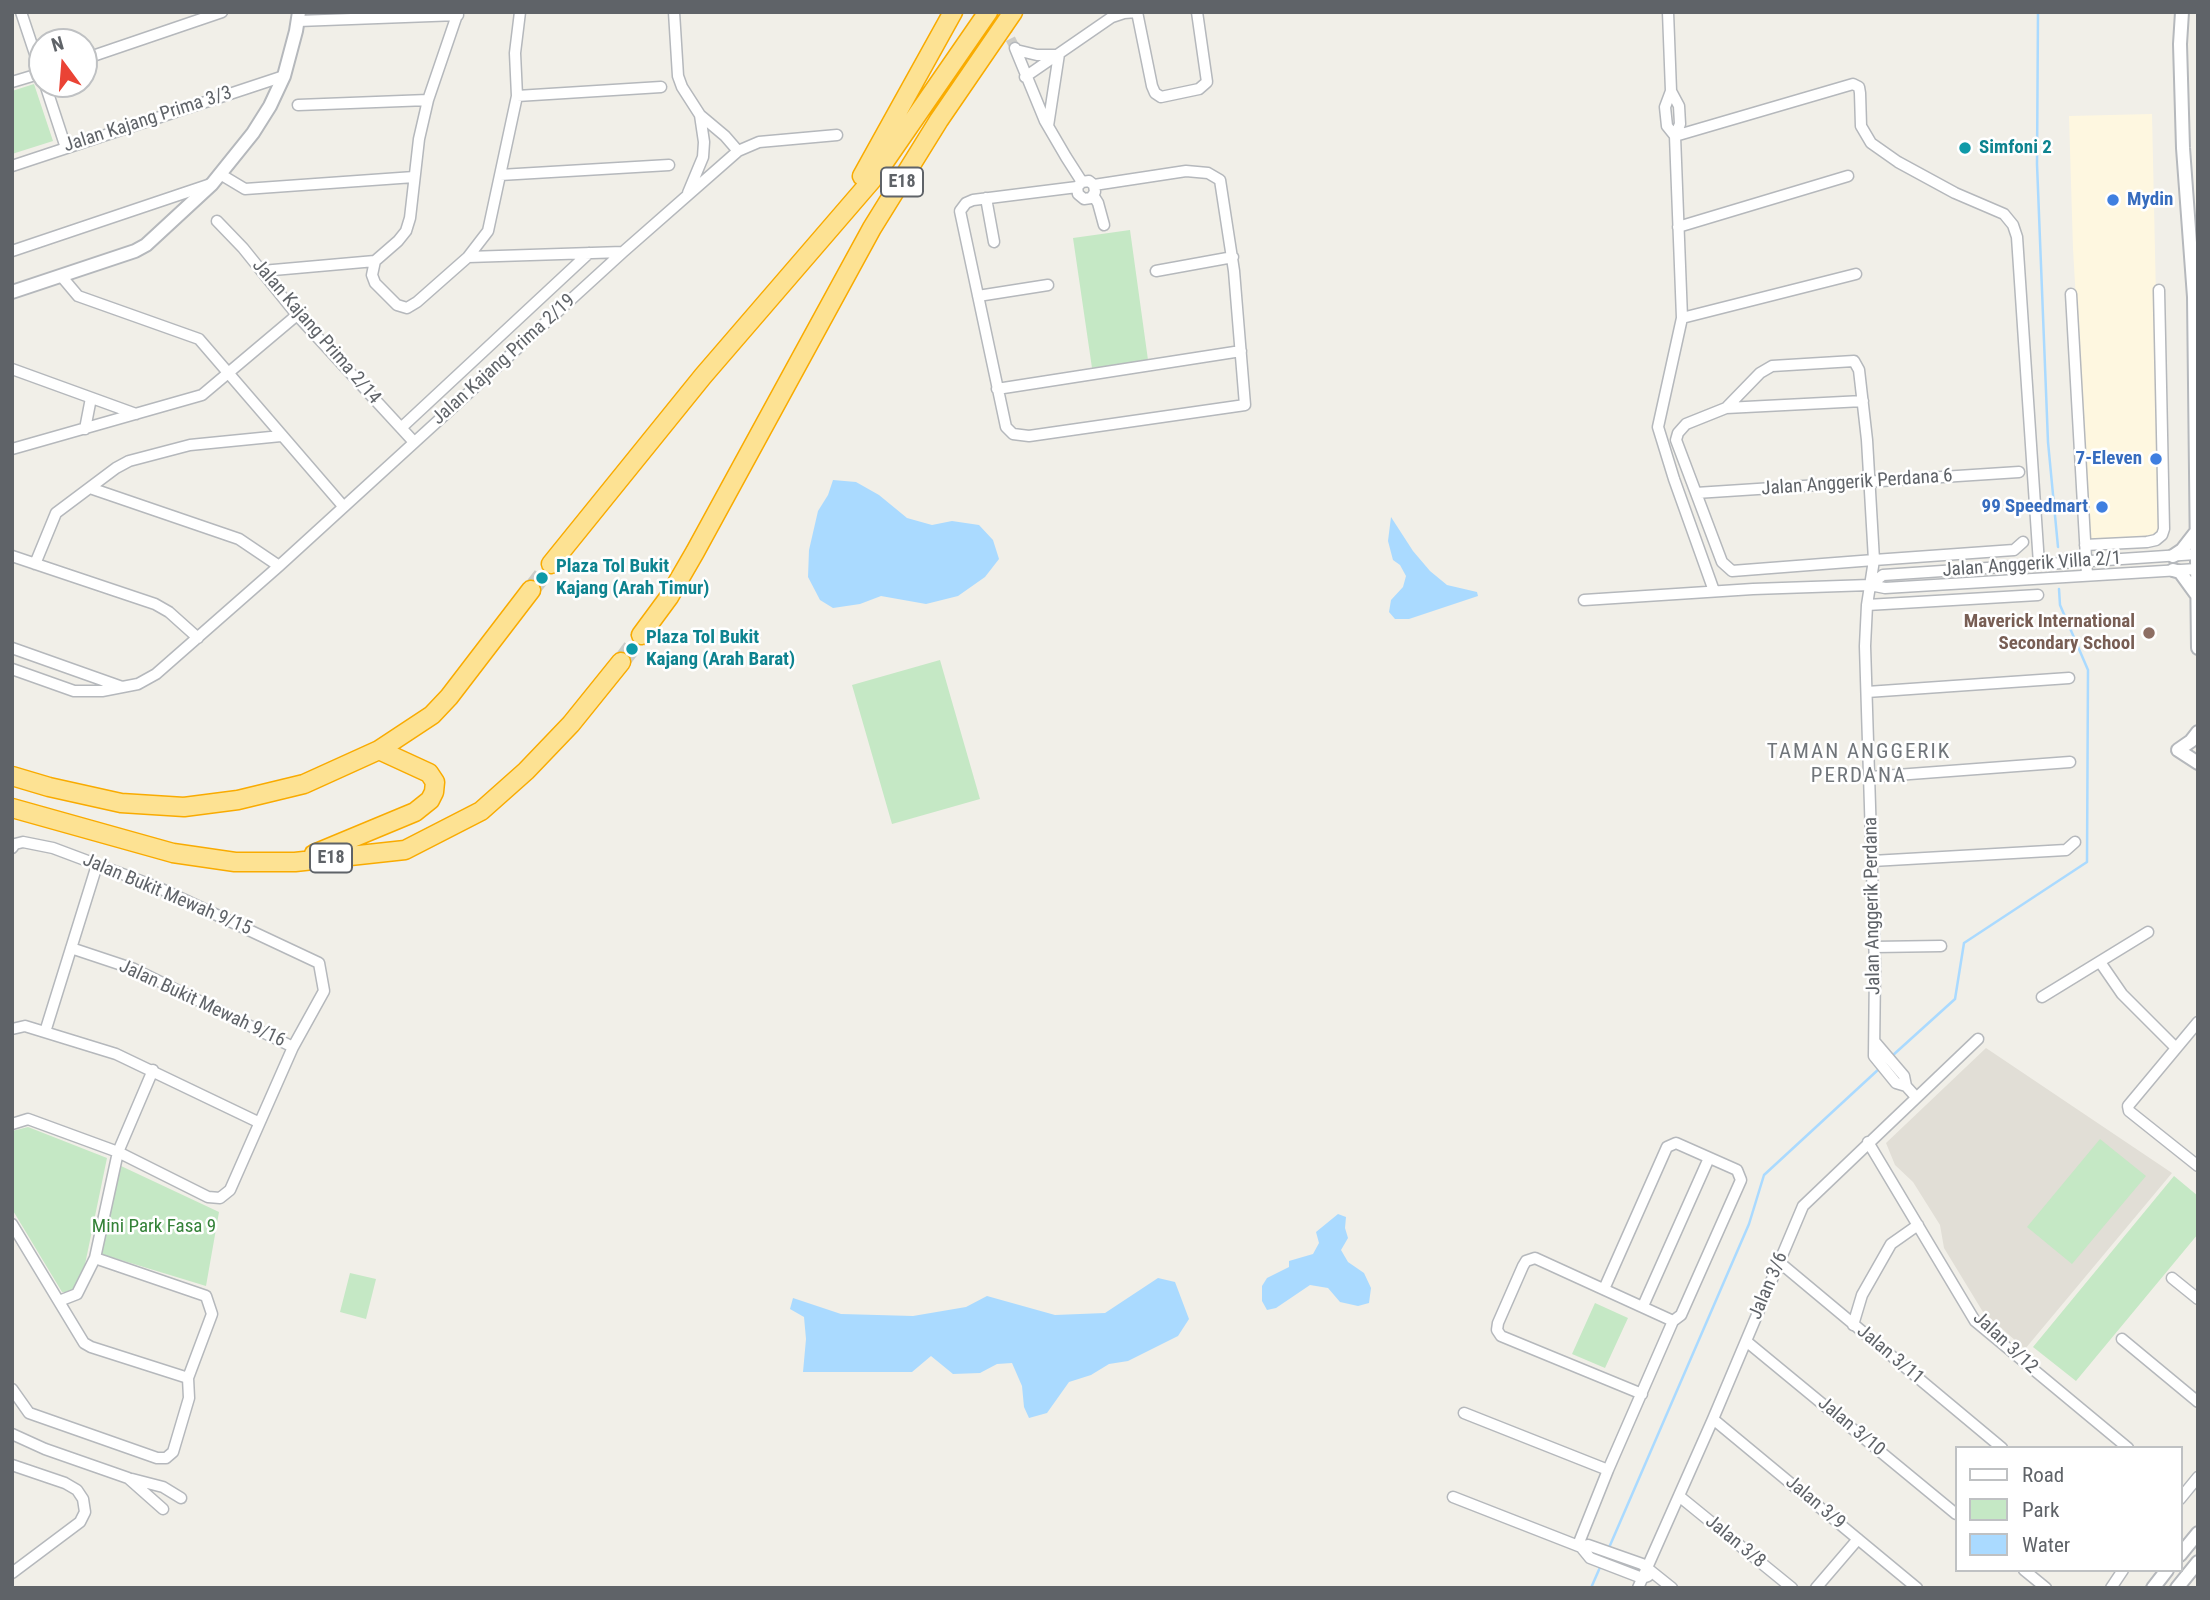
<!DOCTYPE html>
<style>
body{margin:0}
#map{position:relative;width:2210px;height:1600px;overflow:hidden;background:#f1efe8;font-family:"Roboto Condensed",sans-serif}
canvas{display:block}
.frame{position:absolute;inset:0;border:14px solid #5f6368;pointer-events:none}
.legend{position:absolute;left:1955px;top:1446px;width:228px;height:126px;box-sizing:border-box;background:#fff;border:2px solid #bfc1c3;margin:0;padding:9px 12px;list-style:none;font-size:21px;color:#5f6368}
.legend li{display:flex;align-items:center;gap:14px;height:35px}
.legend b{width:35px;border:2px solid #bfc1c3}
.north{position:absolute;left:28px;top:28px;width:70px;height:70px;box-sizing:border-box;background:#fff;border:2px solid #bfc1c3;border-radius:50%;rotate:344deg;font-size:19px;font-weight:700;line-height:28px;text-align:center;color:#5f6368}
.north::after{content:'';display:block;margin:auto;width:24px;height:32px;background:#ea4335;clip-path:polygon(50% 0,100% 100%,50% 72%,0 100%)}
</style>
<div id="map">
<canvas width="2210" height="1600"></canvas>
<div class="frame"></div>
<ul class="legend">
<li><b style="height:9px;background:#fff"></b>Road</li>
<li><b style="height:19px;background:#c5e8c5"></b>Park</li>
<li><b style="height:19px;background:#aadaff"></b>Water</li>
</ul>
<div class="north">N</div>
</div>
<script>
const g = document.querySelector('canvas').getContext('2d');
g.lineJoin = 'round';
function fillPath(path, color) {
  g.fillStyle = color;
  g.fill(path, 'evenodd');
}
function toPath(rows) {
  const path = new Path2D();
  for (const r of rows) {
    path.moveTo(r[0], r[1]);
    for (let i = 2; i < r.length; i += 2) path.lineTo(r[i], r[i + 1]);
  }
  return path;
}
function strokePath(path, color, width, dash) {
  g.strokeStyle = color;
  g.lineWidth = width;
  g.lineCap = dash ? 'butt' : 'round';
  g.setLineDash(dash || []);
  g.stroke(path);
}
function drawText(font, color, halo, rows, align = 'center') {
  g.font = font + ' "Roboto Condensed",sans-serif';
  g.lineWidth = 5;
  g.setLineDash([]);
  g.textBaseline = 'middle';
  g.strokeStyle = halo;
  g.fillStyle = color;
  for (const [text, x, y, turn = 0] of rows) {
    g.save();
    g.translate(x, y);
    g.rotate((+turn || 0) * Math.PI / 180);
    g.textAlign = isNaN(turn) ? turn : align;
    if (halo) g.strokeText(text, 0, 0);
    g.fillText(text, 0, 0);
    g.restore();
  }
}
fillPath(toPath([
 [2152,114,2161,528,2155,536,2146,538,2090,541,2073,249,2069,116]
]), '#fef7e0');
fillPath(toPath([
 [1986,1048,2172,1173,2025,1349,1983,1312,1944,1248,1940,1225,1913,1182,1895,1165,1886,1143]
]), '#e1ded6');
fillPath(toPath([
 [34,84,53,141,12,154,12,91],
 [1130,230,1148,360,1092,368,1073,238],
 [940,660,980,799,892,824,852,685],
 [28,1127,107,1158,82,1279,72,1292,62,1292,12,1209,12,1131],
 [2100,1139,2146,1176,2072,1264,2027,1227],
 [121,1166,219,1212,206,1286,101,1254],
 [2174,1176,2198,1196,2198,1234,2076,1381,2033,1347],
 [350,1273,376,1279,366,1319,340,1312],
 [1595,1303,1628,1318,1605,1368,1572,1354]
]), '#c5e8c5');
fillPath(toPath([
 [833,480,856,482,879,495,907,518,932,525,952,521,979,525,993,540,999,559,985,577,958,596,926,604,881,596,860,604,833,608,820,600,808,577,809,550,818,511,828,495],
 [1391,517,1413,551,1430,571,1447,585,1477,592,1478,596,1409,619,1395,619,1389,612,1391,600,1403,587,1406,576,1400,565,1393,560,1388,541],
 [1338,1214,1346,1217,1345,1228,1348,1238,1341,1250,1348,1262,1364,1273,1371,1288,1369,1303,1358,1306,1340,1302,1328,1288,1310,1285,1276,1308,1267,1310,1262,1301,1262,1286,1267,1278,1289,1267,1289,1261,1313,1254,1319,1243,1316,1232],
 [1158,1278,1175,1282,1189,1319,1178,1336,1128,1361,1109,1364,1091,1375,1069,1382,1047,1413,1029,1418,1024,1407,1022,1386,1012,1363,997,1364,980,1373,953,1374,931,1356,912,1372,803,1372,806,1339,804,1317,790,1309,793,1298,841,1314,913,1316,966,1307,987,1296,1055,1315,1105,1313]
]), '#aadaff');
strokePath(toPath([
 [2038,12,2037,164,2048,442,2058,547],
 [1892,1056,1955,999,1964,943,2087,862,2088,670,2060,605,2059,589],
 [1608,1550,1749,1224,1764,1175,1880,1068],
 [1591,1588,1601,1565]
]), '#aadaff', 2.5);
strokePath(toPath([
 [997,12,1015,48]
]), '#ccccc8', 10, [10, 5]);
strokePath(toPath([
 [531,590,551,564],
 [621,662,641,635]
]), '#ccccc8', 18, [18, 9]);
const minor = toPath([
 [21,12,42,75],
 [458,12,428,100,419,139,410,218,406,231,398,241,375,261,372,275,375,283,397,305,407,308,417,302,468,257,488,231,517,96,515,53,520,12],
 [674,12,678,76,682,87,700,115,725,136,738,151],
 [1137,12,1152,86,1155,93,1161,97,1199,89,1207,82,1197,12],
 [1668,12,1671,91,1665,107,1667,126,1675,136],
 [298,21,458,15],
 [1015,48,1045,121,1066,157,1082,182,1089,181,1094,185,1095,192,1091,198,1084,199,1078,194,1077,187,1082,182],
 [1016,50,1037,55,1057,55],
 [84,59,222,12],
 [1025,77,1112,17,1124,13,1137,12],
 [12,82,42,73],
 [45,84,66,148],
 [1671,91,1679,106,1680,124,1675,136,1682,318,1658,427,1674,479,1714,591],
 [517,96,661,87],
 [298,105,428,100],
 [1048,126,1059,54],
 [1675,136,1853,84,1859,87,1860,93,1861,126,1871,143,1898,162,1955,193,2004,214,2013,225,2017,237,2039,564],
 [12,166,284,76],
 [220,174,245,189,414,177],
 [500,175,669,165],
 [1077,187,973,200,966,203,960,211,1006,427,1013,434,1029,436,1245,405,1234,271,1220,180,1208,173,1186,171,1094,185],
 [688,193,703,157,704,142,700,115],
 [1093,195,1098,203,1104,225],
 [986,198,994,242],
 [217,221,243,248,297,315,414,442],
 [1678,227,1848,176],
 [12,251,211,184],
 [468,257,623,252],
 [262,271,375,261],
 [1156,271,1233,257],
 [62,277,78,296,199,339,343,506],
 [2071,294,2087,575],
 [978,296,1048,285],
 [1682,318,1856,274],
 [12,369,136,414],
 [997,389,1241,351],
 [1726,408,1863,401],
 [401,428,589,253],
 [85,429,91,398],
 [12,449,202,395,297,315],
 [90,488,239,539,279,566],
 [1696,493,2019,472],
 [2085,545,2147,542,2156,540,2162,535,2164,529,2159,290],
 [12,556,155,604,169,612,198,638],
 [35,564,56,513,116,468,129,461,190,445,281,436],
 [1870,585,1883,575,2196,554],
 [1584,600,1753,589,1870,585,1885,588,2197,569],
 [1867,605,2038,595],
 [12,648,122,687],
 [12,669,74,691,102,691,138,684,156,674,279,566,623,252,738,151,759,142,837,135],
 [1867,692,2069,678],
 [1870,777,2070,762],
 [12,848,15,844,23,842,53,848,157,887,319,963,324,991,293,1047,230,1190,220,1198,208,1197,118,1152,28,1119,12,1124],
 [1872,861,2066,850,2075,842],
 [1874,947,1941,946],
 [71,948,134,969,293,1047],
 [2100,962,2122,994,2176,1048],
 [2042,997,2148,932],
 [2198,1022,2128,1106,2129,1111,2198,1166],
 [12,1029,25,1026,116,1054,258,1122],
 [45,1032,97,865],
 [1875,1042,1904,1076,1906,1086],
 [1916,1097,1906,1086,1896,1083,1874,1056,1875,967,1865,646,1867,605,1874,560,1867,440,1859,370,1854,361,1772,366,1760,373,1726,408,1686,424,1678,433,1676,440,1722,562,1732,571,1874,560,2014,550,2023,542],
 [1868,1142,1975,1321,2128,1448],
 [12,1224,84,1343,91,1347,188,1378,212,1314,206,1296,95,1258],
 [1779,1262,2002,1448],
 [2172,1278,2198,1299],
 [59,1301,77,1294,95,1258,118,1152,153,1070],
 [1643,1306,1709,1158],
 [1853,1325,1862,1295,1891,1244,1918,1225],
 [2122,1339,2198,1402],
 [1746,1341,1956,1514],
 [12,1389,29,1413,157,1458,166,1458,173,1452,189,1398,188,1378],
 [1642,1394,1501,1336,1497,1330,1498,1323,1523,1266,1526,1261,1535,1258,1673,1321],
 [1464,1413,1608,1470],
 [1713,1419,1917,1588],
 [12,1434,45,1449,128,1478,163,1509],
 [12,1465,65,1483,77,1490,83,1499,85,1512,80,1522,12,1573],
 [132,1479,163,1487,181,1498],
 [1679,1496,1792,1588],
 [1453,1497,1581,1547,1588,1545,1642,1564,1672,1588],
 [2180,1499,2198,1477],
 [1578,1545,1608,1470,1673,1321,1681,1315,1741,1180,1737,1170,1676,1143,1667,1147,1604,1289],
 [1581,1547,1590,1558,1642,1578,1648,1576],
 [2024,1570,2046,1588],
 [1638,1588,1713,1419,1803,1206,1978,1039],
 [1816,1588,1858,1539],
 [2111,1588,2123,1570]
]);
const tertiary = toPath([
 [2182,12,2180,44,2183,148,2194,297,2198,648],
 [12,292,135,251,146,245,212,184,253,133,270,106,284,76,296,31,299,12],
 [2173,556,2182,550,2196,532],
 [2173,570,2180,572,2196,594],
 [2198,732,2191,741,2178,750,2198,763],
 [2180,1555,2198,1533],
 [2153,1588,2167,1570],
 [2177,1588,2198,1562]
]);
const motorway = toPath([
 [862,176,953,12],
 [551,564,703,376,872,180,988,12],
 [641,635,669,597,695,552,872,228,939,120,1013,12],
 [12,776,49,787,121,803,184,807,238,800,304,784,379,750,432,715,449,697,531,590],
 [12,808,173,853,235,862,295,862,405,850,481,811,526,771,571,724,621,662],
 [314,854,415,812,430,800,434,792,435,782,429,773,379,750]
]);
strokePath(minor, '#b5b8bc', 13);
strokePath(tertiary, '#b5b8bc', 16);
strokePath(motorway, '#f9ab00', 21);
strokePath(minor, '#fff', 10);
strokePath(tertiary, '#fff', 12);
strokePath(motorway, '#fde293', 18);
for (const [x, y, r, color] of [
 [1965,148,7,"#0f9aa8"],
 [2113,200,7,"#3f7fe0"],
 [2156,459,7,"#3f7fe0"],
 [2102,507,7,"#3f7fe0"],
 [542,578,7,"#0f9aa8"],
 [2149,633,7,"#8d6e63"],
 [632,649,7,"#0f9aa8"]
]) {
  const dot = new Path2D();
  dot.arc(x, y, r, 0, 2 * Math.PI);
  g.fillStyle = color;
  g.fill(dot);
  strokePath(dot, '#fff', 2.5);
}
for (const [x, y, w] of [
 [902,182,42],
 [331,858,42]
]) {
  const box = new Path2D();
  box.roundRect(x - w / 2, y - 14.5, w, 29, 5);
  g.fillStyle = '#fff';
  g.fill(box);
  strokePath(box, '#5f6368', 2);
}
drawText('bold 18px', '#5f6368', null, [
 ["E18",902,182],
 ["E18",331,858]
]);
drawText('19px', '#5f6368', '#fff', [
 ["Jalan Kajang Prima 3/3",148,120,-18],
 ["Jalan Kajang Prima 2/14",316,332,49],
 ["Jalan Kajang Prima 2/19",504,360,-42],
 ["Jalan Anggerik Perdana 6",1857,483,-4],
 ["Jalan Anggerik Villa 2/1",2032,565,-4],
 ["Jalan Bukit Mewah 9/15",167,895,23],
 ["Jalan Anggerik Perdana",1873,906,-91],
 ["Jalan Bukit Mewah 9/16",202,1004,25],
 ["Jalan 3/6",1769,1286,-67],
 ["Jalan 3/12",2005,1343,43],
 ["Jalan 3/11",1890,1355,40],
 ["Jalan 3/10",1851,1427,40],
 ["Jalan 3/9",1815,1503,40],
 ["Jalan 3/8",1735,1542,39]
]);
drawText('bold 19px', '#0d838f', '#fff', [
 ["Simfoni 2",1979,148],
 ["Plaza Tol Bukit",556,567],
 ["Kajang (Arah Timur)",556,589],
 ["Plaza Tol Bukit",646,638],
 ["Kajang (Arah Barat)",646,660]
], 'left');
drawText('bold 19px', '#366cbe', '#fff', [
 ["Mydin",2127,200,"left"],
 ["7-Eleven",2142,459],
 ["99 Speedmart",2088,507]
], 'right');
drawText('bold 19px', '#785e54', '#fff', [
 ["Maverick International",2135,622],
 ["Secondary School",2135,644]
], 'right');
drawText('19px', '#348238', '#fff', [
 ["Mini Park Fasa 9",154,1227]
]);
g.letterSpacing = '2px';
drawText('21px', '#70757a', '#fff', [
 ["TAMAN ANGGERIK",1859,753],
 ["PERDANA",1859,777]
]);
g.letterSpacing = '0px';
</script>
